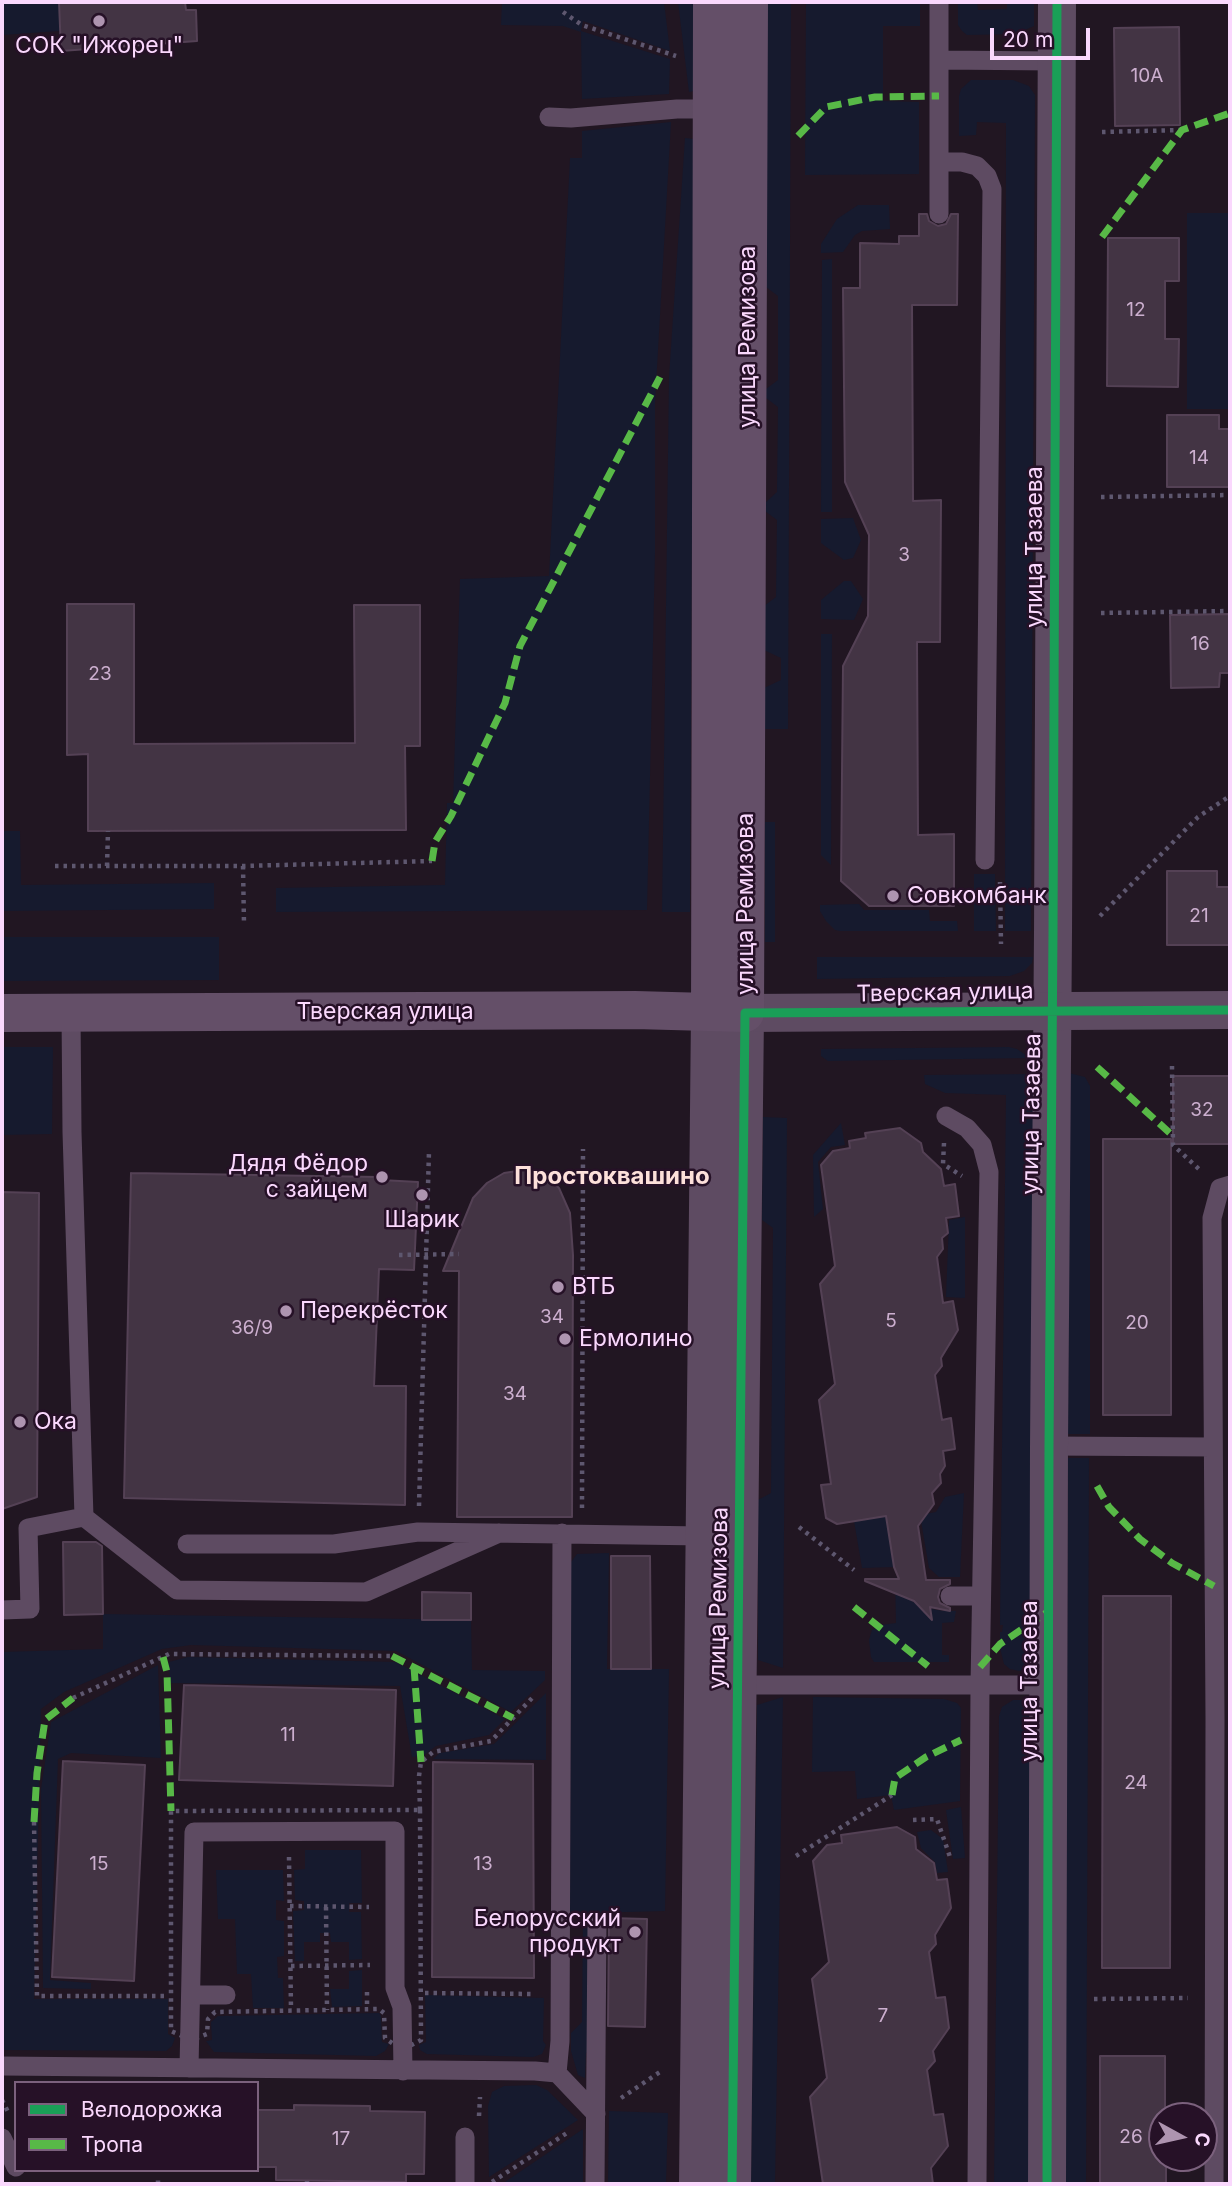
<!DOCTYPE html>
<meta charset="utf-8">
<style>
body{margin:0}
#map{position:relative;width:1232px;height:2186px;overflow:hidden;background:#211622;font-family:Inter,sans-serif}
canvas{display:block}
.frame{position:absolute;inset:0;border:4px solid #fad8fd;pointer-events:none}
.legend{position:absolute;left:14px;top:2081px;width:245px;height:91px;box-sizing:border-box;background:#261127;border:2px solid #7b617d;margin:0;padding:9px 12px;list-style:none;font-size:21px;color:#fad8fd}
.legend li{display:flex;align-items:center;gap:14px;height:35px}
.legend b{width:35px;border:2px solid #7b617d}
.north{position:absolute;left:1148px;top:2102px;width:70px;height:70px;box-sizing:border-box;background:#261127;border:2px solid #7b617d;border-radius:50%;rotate:98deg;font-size:19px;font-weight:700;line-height:28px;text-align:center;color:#fad8fd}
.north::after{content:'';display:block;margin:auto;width:24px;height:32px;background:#ae94b0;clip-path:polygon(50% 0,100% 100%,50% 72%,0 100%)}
.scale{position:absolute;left:990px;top:28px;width:100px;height:32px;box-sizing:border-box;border:4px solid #fad8fd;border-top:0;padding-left:9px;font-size:21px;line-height:24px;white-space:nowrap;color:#fad8fd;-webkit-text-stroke:5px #261127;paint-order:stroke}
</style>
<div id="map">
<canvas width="1232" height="2186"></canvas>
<div class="frame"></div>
<ul class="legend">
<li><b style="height:9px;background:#1a9f57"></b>Велодорожка</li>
<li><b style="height:9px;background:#58b947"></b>Тропа</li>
</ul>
<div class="north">С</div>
<div class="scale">20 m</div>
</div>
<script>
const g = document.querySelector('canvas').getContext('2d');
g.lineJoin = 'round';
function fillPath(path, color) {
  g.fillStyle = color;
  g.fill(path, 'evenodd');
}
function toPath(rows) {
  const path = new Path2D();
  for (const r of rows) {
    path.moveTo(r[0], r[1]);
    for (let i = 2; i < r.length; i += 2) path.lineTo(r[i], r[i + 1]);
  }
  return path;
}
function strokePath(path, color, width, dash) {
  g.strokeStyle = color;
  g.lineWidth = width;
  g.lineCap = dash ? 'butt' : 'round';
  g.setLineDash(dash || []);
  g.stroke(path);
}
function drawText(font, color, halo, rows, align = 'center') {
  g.font = font + ' Inter,sans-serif';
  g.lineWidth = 5;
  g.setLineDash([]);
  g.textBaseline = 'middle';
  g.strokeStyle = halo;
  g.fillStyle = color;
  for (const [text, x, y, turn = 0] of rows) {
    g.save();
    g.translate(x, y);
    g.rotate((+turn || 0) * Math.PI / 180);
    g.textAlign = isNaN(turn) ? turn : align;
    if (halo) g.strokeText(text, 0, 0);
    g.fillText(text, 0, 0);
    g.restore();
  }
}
fillPath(toPath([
 [2,2,185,2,186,10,196,10,197,41,61,51,59,31,2,35],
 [502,2,664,2,670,51,583,21,581,31,670,59,669,94,582,99,581,32,563,26,501,25],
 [678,2,694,2,694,91,689,92],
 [766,2,791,2,788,729,765,729,764,688,781,680,781,658,764,650,764,606,776,597,777,520,765,511,766,502,777,492,778,407,766,398,766,389,778,380,778,296,766,287],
 [806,2,920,2,920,26,883,26,883,101,919,102,919,174,805,175],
 [958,2,977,2,978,10,1007,9,1007,2,1034,2,1034,26,1016,34,967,35,962,31,958,25],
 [971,80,1013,80,1029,86,1035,95,1031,931,1005,931,1006,123,977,122,976,135,959,136,959,96,961,89],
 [671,122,655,403,655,553,647,910,276,912,276,888,445,885,447,803,453,803,460,579,549,576,570,158,582,158,582,131],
 [685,138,694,139,690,912,662,912,669,377],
 [858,205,889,205,890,229,862,231,855,235,843,252,821,253,821,244,837,219],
 [1187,213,1230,213,1230,409,1187,409],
 [832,259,832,512,821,512,822,260],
 [853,518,861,540,853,558,844,560,821,543,821,519],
 [844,581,851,581,863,599,854,620,821,619,821,600],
 [821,634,832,634,831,865,821,855],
 [765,822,775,822,775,942,765,942],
 [2,831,20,831,21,885,214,883,214,909,2,911],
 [974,874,995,874,996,931,974,931],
 [859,904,864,910,929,910,930,921,957,921,958,931,840,931,835,930,826,921,820,911,820,905],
 [2,937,219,937,219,980,2,981],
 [817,957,1033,957,1032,963,1024,971,1010,976,817,979],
 [2,1047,53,1047,52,1134,2,1135],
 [1009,1047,1017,1049,1030,1058,828,1061,821,1056,821,1049],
 [1069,1073,1085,1077,1090,1086,1090,1434,1068,1434],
 [1036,1074,1035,1667,1019,1671,1010,1669,1004,1664,1000,1648,1000,1632,1002,1632,1003,1625,1000,1625,1006,1095,945,1093,925,1084,924,1075],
 [763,1117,787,1118,783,1668,758,1660,758,1500,771,1493,773,1228,762,1220],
 [841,1123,845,1145,831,1147,818,1162,823,1209,814,1217,813,1155],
 [965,1217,965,1298,946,1297,949,1220],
 [1068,1458,1089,1458,1086,2184,1065,2184],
 [964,1493,960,1577,939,1577,929,1568,920,1515,936,1512,945,1497],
 [886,1516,894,1567,862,1568,854,1521],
 [609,1553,607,1669,669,1669,665,1911,589,1913,589,2052,586,2053,585,2078,578,2075,571,2051,571,2033,582,2022,583,1912,570,1914,571,1562,577,1554],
 [895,1577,909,1599,921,1607,943,1611,956,1611,954,1622,942,1623,942,1655,949,1655,949,1662,874,1662,871,1657,869,1640,872,1630,881,1625,896,1623],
 [103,1614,471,1620,472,1670,545,1671,545,1680,511,1712,396,1651,191,1645,162,1649,64,1692,41,1709,34,1999,168,1999,168,2034,175,2038,172,2046,166,2051,2,2050,2,1652,103,1649],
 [188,1657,396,1662,505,1719,489,1735,436,1746,423,1756,412,1757,400,1686,170,1683,169,1662],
 [158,1665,161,1758,71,1753,58,1759,50,1980,91,1983,91,1989,43,1988,41,1789,51,1722],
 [546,1693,546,1760,433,1759,440,1753,494,1744],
 [783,1697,775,2184,751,2184,757,1705],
 [813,1697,944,1699,957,1703,961,1708,960,1801,894,1810,891,1795,857,1799,855,1771,812,1772],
 [1013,1700,1021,1700,1035,1705,1032,2184,994,2184,999,1716,1002,1707],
 [961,1807,965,1858,953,1859,946,1810],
 [931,1830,943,1839,948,1872,937,1873,935,1862,921,1848,917,1832],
 [305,1850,361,1850,362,1903,349,1903,349,1912,361,1912,362,1959,349,1960,349,1942,331,1942,330,1933,320,1933,320,1942,304,1942,304,1961,295,1961,293,1911,304,1910,304,1901,295,1900,294,1870,305,1869],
 [216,1870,283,1870,284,1901,276,1900,276,1920,284,1921,284,1956,277,1957,278,1978,283,1978,284,2008,253,2008,251,1974,237,1974,235,1919,218,1919],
 [362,1970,362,2006,332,2007,330,1989,349,1989,349,1971],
 [425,1995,544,1998,543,2041,546,2045,542,2054,533,2057,427,2054,420,2050,419,2045,426,2042],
 [379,2013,381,2016,382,2042,389,2044,385,2051,376,2056,214,2052,206,2041,212,2040,211,2022,218,2016],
 [536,2085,547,2090,578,2120,489,2177,488,2106,492,2092,504,2086],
 [609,2111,668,2113,666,2184,608,2184],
 [583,2129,583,2184,502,2184]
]), '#161a2e');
const building = toPath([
 [59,2,185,2,186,10,196,10,197,41,61,51,59,2],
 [1179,27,1180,125,1115,126,1114,28,1179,27],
 [919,214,927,214,929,221,938,226,946,224,951,214,958,214,957,305,912,305,913,501,941,500,940,642,917,642,918,835,954,834,954,906,869,906,841,881,843,666,868,616,869,535,845,482,843,288,860,288,860,243,899,244,899,236,919,236,919,214],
 [1108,238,1179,238,1179,281,1165,281,1165,339,1179,339,1178,387,1107,386,1108,238],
 [1167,415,1219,415,1219,429,1230,429,1230,487,1167,487,1167,415],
 [67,604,134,604,134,744,355,743,354,605,420,605,420,746,405,746,406,830,88,831,88,754,67,755,67,604],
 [1230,614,1230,673,1220,673,1219,687,1171,688,1170,615,1230,614],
 [1167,871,1217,871,1217,887,1230,887,1230,945,1167,945,1167,871],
 [1173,1076,1230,1076,1230,1144,1173,1144,1173,1076],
 [900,1128,921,1143,923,1152,941,1169,944,1186,955,1184,959,1216,946,1218,948,1233,942,1238,943,1249,937,1257,943,1303,953,1301,958,1330,941,1358,942,1366,935,1375,942,1420,951,1418,955,1449,943,1451,945,1466,940,1474,941,1483,932,1493,934,1504,918,1526,926,1580,950,1580,950,1584,940,1589,938,1597,940,1603,950,1608,950,1611,930,1607,932,1620,914,1601,865,1581,865,1579,899,1579,894,1567,886,1516,837,1524,826,1518,821,1485,831,1484,819,1400,835,1384,820,1284,835,1266,821,1165,833,1151,850,1148,849,1141,866,1138,865,1133,900,1128],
 [1103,1139,1171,1139,1171,1415,1103,1415,1103,1139],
 [524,1170,545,1175,559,1188,570,1213,573,1255,572,1517,457,1517,459,1271,443,1271,473,1198,487,1183,504,1173,524,1170],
 [131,1173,379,1177,381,1180,418,1182,414,1270,379,1269,374,1386,406,1386,405,1505,124,1498,131,1173],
 [2,1192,39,1193,37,1497,2,1509,2,1192],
 [63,1542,96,1542,102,1546,103,1614,64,1615,63,1542],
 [611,1556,650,1556,651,1669,611,1669,611,1556],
 [422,1592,471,1593,471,1620,422,1620,422,1592],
 [1103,1596,1171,1596,1170,1968,1102,1968,1103,1596],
 [184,1685,396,1690,393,1786,179,1780,184,1685],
 [63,1761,145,1765,134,1981,52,1977,63,1761],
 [433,1762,533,1764,534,1978,432,1977,433,1762],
 [897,1827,915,1837,916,1849,934,1863,937,1880,947,1879,951,1908,935,1935,936,1944,929,1952,936,1998,945,1997,949,2028,933,2051,935,2061,927,2070,934,2115,943,2114,948,2146,931,2168,933,2184,823,2184,810,2097,827,2078,812,1979,829,1962,813,1861,827,1845,842,1843,841,1835,897,1827],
 [609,1918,647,1919,645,2027,608,2026,609,1918],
 [1100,2056,1165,2056,1165,2116,1162,2116,1162,2158,1166,2158,1166,2184,1100,2184,1100,2056],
 [294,2105,370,2106,370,2111,425,2112,424,2174,406,2174,406,2182,276,2180,276,2167,257,2167,257,2110,294,2110,294,2105]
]);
fillPath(building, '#433444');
strokePath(building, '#544155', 2);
strokePath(toPath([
 [563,12,582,25,676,56],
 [1102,132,1182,130],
 [1101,497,1230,495],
 [1101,613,1230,611],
 [55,866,243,866,432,861],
 [107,866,108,831],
 [243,866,244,924],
 [1000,882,1001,944],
 [1100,916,1198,817,1230,796],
 [1172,1066,1173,1145,1201,1171],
 [944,1143,943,1164,962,1176],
 [399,1255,459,1254],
 [419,1506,429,1151],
 [582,1508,583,1149],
 [799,1527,854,1570],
 [73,1698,169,1654,392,1656],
 [420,1810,421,2040,402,2050,385,2038,384,2013,379,2009,215,2012,208,2019,207,2034,191,2040,171,2031,171,1811,420,1810],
 [420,1810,419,1776,421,1762,433,1752,491,1741,535,1695],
 [913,1820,937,1819,951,1860],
 [34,1822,37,1996,166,1996],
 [796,1856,892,1795],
 [289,1857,291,2010],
 [290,1906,369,1907],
 [326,1907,327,2010],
 [291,1966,370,1965],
 [367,1992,367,2009],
 [425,1993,535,1994],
 [1094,1999,1188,1998],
 [621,2098,663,2070],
 [2,2100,9,2114],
 [479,2116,480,2097],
 [307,2181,307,2184],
 [492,2182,570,2131],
 [158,2184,158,2178]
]), '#5e576f', 4.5, [3.5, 5]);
strokePath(toPath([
 [939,2,939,214],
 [939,60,1056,61],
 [549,117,571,118,677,109,719,109],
 [939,162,962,162,977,166,987,176,992,189,985,860],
 [71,1013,72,1132,84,1517],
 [946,1116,967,1128,982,1145,989,1172,980,1685,977,2184],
 [1049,1446,1213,1447],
 [187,1544,334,1544,418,1532,704,1536],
 [950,1596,981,1596],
 [2,1610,30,1609,28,1528,84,1517,177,1590,366,1592,499,1533],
 [732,1685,1049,1685],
 [192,1995,226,1995],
 [2,2066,535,2071,557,2073,596,2114],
 [189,2068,194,1832,395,1831,395,1988,402,2007,403,2071],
 [557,2073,560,2041,562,1533],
 [465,2137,465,2184],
 [2,2138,16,2167],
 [595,2184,597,1924],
 [1214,2184,1215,1719,1212,1218,1220,1188,1230,1185]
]), '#5e4b62', 19);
strokePath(toPath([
 [698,2184,710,1012],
 [732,2184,745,1013],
 [1047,2184,1049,1446,1053,932,1057,2]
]), '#5e4b62', 38);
strokePath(toPath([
 [745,1013,1230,1010]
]), '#5e4b62', 38);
strokePath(toPath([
 [710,1012,712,2],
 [2,1013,635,1010,745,1013,749,2]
]), '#644f68', 38);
strokePath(toPath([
 [798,136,826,107,875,97,939,96],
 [1102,237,1182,130,1230,113],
 [432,861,435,842,451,816,505,703,520,646,660,377],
 [1097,1067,1172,1135],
 [1097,1486,1109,1507,1140,1539,1172,1563,1214,1586],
 [854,1607,928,1666],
 [392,1656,513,1718],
 [163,1657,167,1672,171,1811],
 [414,1667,421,1762],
 [980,1667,1000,1644,1049,1611],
 [892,1795,895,1778,926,1757,961,1740],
 [34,1822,37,1773,45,1720,73,1698]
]), '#58b947', 7, [14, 7]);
strokePath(toPath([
 [732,2184,745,1013,1230,1010],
 [1047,2184,1049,1446,1053,932,1057,2]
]), '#1a9f57', 9);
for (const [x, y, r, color] of [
 [99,21,7,"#ae94b0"],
 [893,896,7,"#ae94b0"],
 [382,1177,7,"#ae94b0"],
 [422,1195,7,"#ae94b0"],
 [558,1287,7,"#ae94b0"],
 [286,1311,7,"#ae94b0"],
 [565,1339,7,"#ae94b0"],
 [20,1422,7,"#ae94b0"],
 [635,1932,7,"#ae94b0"]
]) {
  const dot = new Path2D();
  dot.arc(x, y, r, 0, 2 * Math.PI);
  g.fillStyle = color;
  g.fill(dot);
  strokePath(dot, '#261127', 2.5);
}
drawText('19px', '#ccafcf', null, [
 ["10А",1147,76],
 ["12",1136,310],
 ["14",1199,458],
 ["3",904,555],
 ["16",1200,644],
 ["23",100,674],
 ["21",1199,916],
 ["32",1202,1110],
 ["34",552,1317],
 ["5",891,1321],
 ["20",1137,1323],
 ["36/9",252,1328],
 ["34",515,1394],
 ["11",288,1735],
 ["24",1136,1783],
 ["15",99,1864],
 ["13",483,1864],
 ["7",883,2016],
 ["26",1131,2137],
 ["17",341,2139]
]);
drawText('23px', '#fad8fd', '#261127', [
 ["СОК \"Ижорец\"",99,46,"center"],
 ["Совкомбанк",907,896],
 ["Дядя Фёдор",368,1164,"right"],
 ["с зайцем",368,1190,"right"],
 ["Шарик",422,1220,"center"],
 ["ВТБ",572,1287],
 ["Перекрёсток",300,1311],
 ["Ермолино",579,1339],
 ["Ока",34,1422],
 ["Белорусский",621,1919,"right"],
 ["продукт",621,1945,"right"]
], 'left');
drawText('23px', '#fad8fd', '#261127', [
 ["улица Ремизова",748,337,-90],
 ["улица Тазаева",1035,547,-90],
 ["улица Ремизова",746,904,-90],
 ["Тверская улица",945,993,-1],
 ["Тверская улица",385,1012],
 ["улица Тазаева",1032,1114,-89],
 ["улица Ремизова",719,1598,-89],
 ["улица Тазаева",1030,1681,-90]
]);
drawText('bold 24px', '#fde0da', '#261127', [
 ["Простоквашино",612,1177]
]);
</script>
